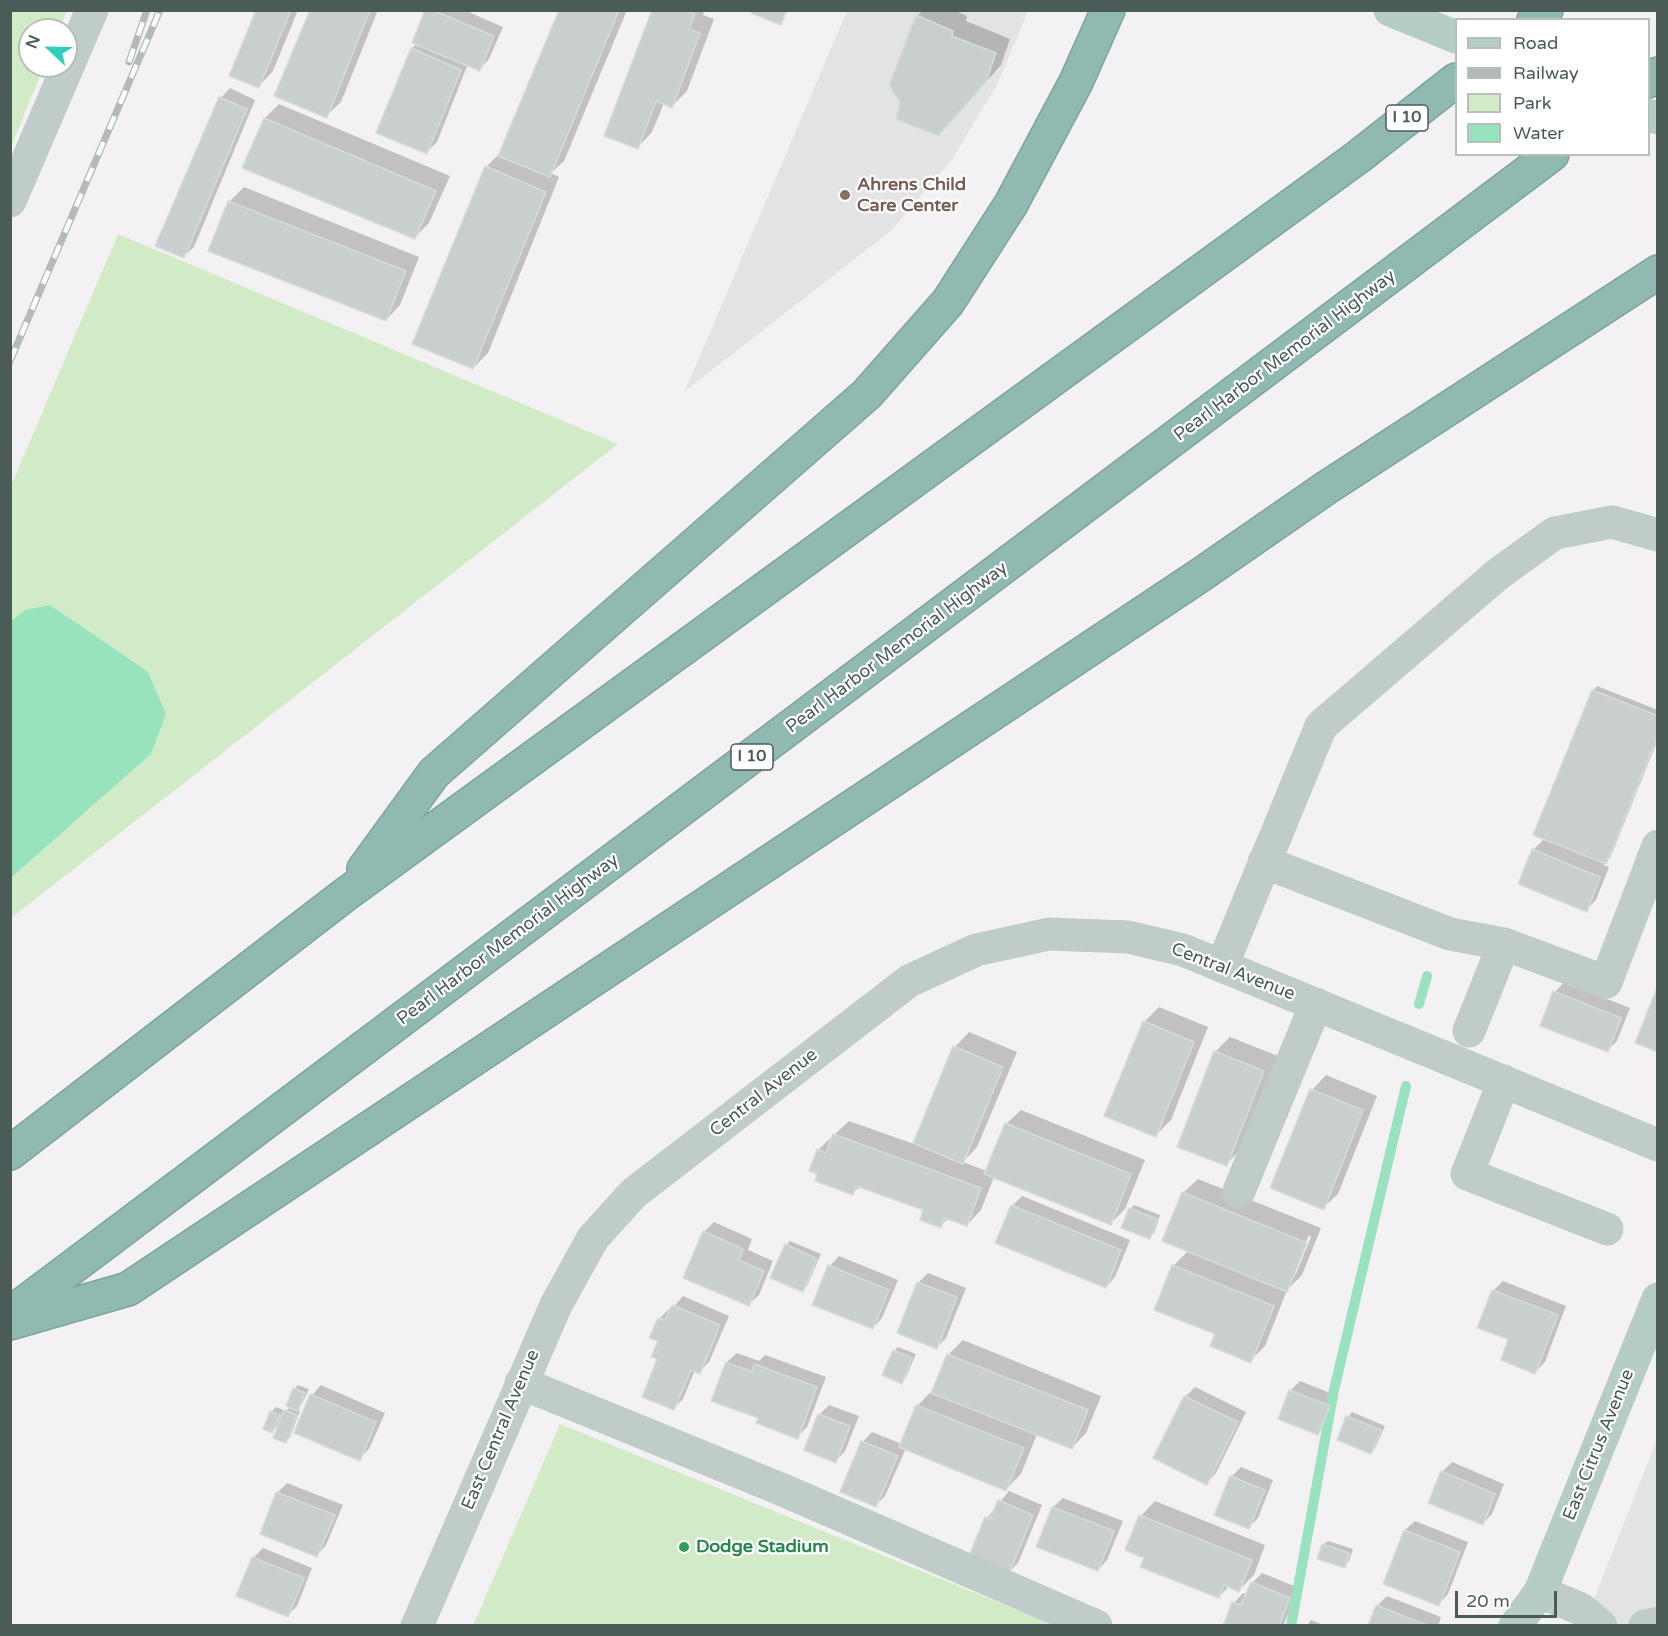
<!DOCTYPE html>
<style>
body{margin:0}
#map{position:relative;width:1668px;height:1636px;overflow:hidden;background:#f3f1f3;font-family:"Varela Round",sans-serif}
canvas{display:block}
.frame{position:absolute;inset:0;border:12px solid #4b5c58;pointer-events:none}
.legend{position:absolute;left:1455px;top:18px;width:195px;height:138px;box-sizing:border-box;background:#fff;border:2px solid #b7bebc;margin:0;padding:8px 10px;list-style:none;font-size:18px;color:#4b5c58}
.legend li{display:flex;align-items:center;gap:12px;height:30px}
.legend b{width:30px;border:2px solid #b7bebc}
.north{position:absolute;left:18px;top:18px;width:60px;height:60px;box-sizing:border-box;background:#fff;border:2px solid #b7bebc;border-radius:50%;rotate:292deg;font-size:16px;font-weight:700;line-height:24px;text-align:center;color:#4b5c58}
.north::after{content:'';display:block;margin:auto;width:21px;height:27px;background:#30ceb9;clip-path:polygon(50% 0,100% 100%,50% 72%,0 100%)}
.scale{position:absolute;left:1455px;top:1591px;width:102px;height:27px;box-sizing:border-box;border:3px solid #4b5c58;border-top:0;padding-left:8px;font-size:18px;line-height:21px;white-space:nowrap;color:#4b5c58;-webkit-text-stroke:4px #fff;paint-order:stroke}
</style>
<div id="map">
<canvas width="1668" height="1636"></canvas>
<div class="frame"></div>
<ul class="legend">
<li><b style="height:8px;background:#b5ccc7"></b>Road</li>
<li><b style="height:8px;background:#b4baba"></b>Railway</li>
<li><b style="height:16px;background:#d1ebc6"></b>Park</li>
<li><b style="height:16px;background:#99e2be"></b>Water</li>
</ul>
<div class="north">N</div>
<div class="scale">20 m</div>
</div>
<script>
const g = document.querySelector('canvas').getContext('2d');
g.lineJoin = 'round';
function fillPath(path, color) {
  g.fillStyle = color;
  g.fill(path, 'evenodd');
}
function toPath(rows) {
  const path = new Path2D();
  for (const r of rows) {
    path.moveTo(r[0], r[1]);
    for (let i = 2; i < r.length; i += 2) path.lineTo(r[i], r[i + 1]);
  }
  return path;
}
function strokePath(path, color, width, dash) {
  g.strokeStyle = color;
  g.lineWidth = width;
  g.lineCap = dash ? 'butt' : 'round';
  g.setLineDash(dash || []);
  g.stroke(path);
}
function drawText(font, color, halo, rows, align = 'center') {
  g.font = font + ' "Varela Round",sans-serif';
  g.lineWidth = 4.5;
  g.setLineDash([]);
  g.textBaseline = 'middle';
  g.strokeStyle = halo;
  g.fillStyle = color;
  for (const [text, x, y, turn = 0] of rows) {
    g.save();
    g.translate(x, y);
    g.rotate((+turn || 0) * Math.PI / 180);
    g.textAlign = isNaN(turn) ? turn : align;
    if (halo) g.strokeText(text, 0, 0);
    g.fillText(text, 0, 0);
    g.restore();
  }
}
fillPath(toPath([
 [847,11,1028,11,997,85,951,161,892,230,685,391],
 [1657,1439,1657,1625,1584,1625]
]), '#e4e3e4');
fillPath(toPath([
 [11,10,67,11,59,30,30,30,30,66,44,66,11,147],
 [118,234,618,444,11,918,11,878,151,754,25,610,11,621,11,486],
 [560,1424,1054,1625,473,1626]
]), '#d1ebc6');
fillPath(toPath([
 [50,605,148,672,166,714,151,754,11,878,11,621,25,610]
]), '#99e2be');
fillPath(toPath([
 [257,10,298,10,273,71,259,86],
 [311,10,378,10,341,102,326,116],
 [427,10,464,10,503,27,489,59,480,69,468,64,437,142,427,152,412,48,417,43],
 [560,10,627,10,564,161,551,173,559,177,488,353,473,368,486,167,501,152],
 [654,10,704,10,703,15,714,19,687,91,672,106,664,103,652,132,638,147],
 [923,10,954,10,967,16,966,21,1010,39,1001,65,953,119,917,16],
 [230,88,255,100,194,247,184,256,221,98],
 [279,104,450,176,429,223,415,237,265,118],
 [244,187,419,257,400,305,386,320,229,202],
 [1597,686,1658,710,1658,739,1610,858,1603,865,1609,867,1596,900,1586,910,1533,850,1545,838,1593,691],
 [1564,982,1630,1008,1617,1041,1607,1051,1555,992],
 [1159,1007,1208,1027,1171,1120,1156,1135,1144,1022],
 [969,1032,1017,1052,977,1147,963,1162,987,1171,1006,1124,1021,1110,1145,1160,1125,1209,1110,1224,994,1177,981,1210,967,1225,949,1218,940,1226,925,1210,860,1186,853,1193,819,1173,818,1150,849,1121,914,1144,955,1047],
 [1230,1037,1278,1056,1241,1150,1226,1164,1215,1052],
 [1326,1075,1377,1096,1338,1194,1323,1208,1312,1090],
 [1198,1179,1321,1228,1302,1275,1287,1290,1265,1346,1250,1361,1217,1333,1173,1266,1189,1250,1183,1193],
 [1309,1235,1311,1237,1296,1274,1293,1274],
 [1022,1196,1130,1240,1115,1277,1106,1287,1012,1206],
 [1134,1205,1160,1215,1154,1233,1149,1237,1130,1209],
 [714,1222,752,1239,748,1250,773,1261,759,1295,749,1304,704,1232],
 [790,1241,821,1254,807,1286,802,1290,786,1245],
 [839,1256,898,1280,882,1318,873,1328,830,1266],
 [928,1273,966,1288,946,1338,937,1347,899,1333,918,1283],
 [1503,1281,1566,1306,1545,1362,1535,1372,1510,1339,1493,1291],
 [683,1296,729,1316,709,1362,699,1372,695,1370,683,1399,674,1408,659,1359,660,1318,669,1309,671,1310],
 [963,1340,1101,1396,1086,1433,1072,1448,1037,1434,1021,1474,1006,1489,906,1448,885,1496,876,1505,842,1491,863,1442,872,1432,902,1444,917,1406,932,1391,948,1355],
 [898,1347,916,1354,906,1377,901,1382,894,1351],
 [737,1353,759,1361,765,1355,826,1377,807,1427,797,1437,760,1417,727,1362],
 [1300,1381,1338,1396,1327,1424,1317,1434,1290,1391],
 [298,1385,309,1389,302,1404,297,1409,300,1411,290,1437,286,1441,281,1422,272,1431,271,1412,276,1407,283,1410,281,1416,291,1406,294,1389],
 [321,1385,385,1413,369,1449,359,1459,312,1395],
 [1195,1387,1246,1412,1216,1473,1207,1483,1185,1397],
 [829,1405,859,1416,845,1451,836,1461,806,1449,819,1415],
 [1352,1412,1385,1426,1375,1448,1371,1453,1348,1417],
 [1452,1462,1504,1484,1492,1514,1482,1524,1442,1472],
 [1241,1467,1273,1480,1258,1518,1248,1528,1231,1477],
 [287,1483,343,1505,326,1545,317,1555,262,1533,278,1492],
 [1009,1491,1042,1505,1018,1563,1008,1573,987,1518],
 [1063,1498,1123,1521,1107,1560,1098,1570,1038,1546,1053,1507],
 [1155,1501,1265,1545,1254,1575,1239,1590,1229,1586,1219,1597,1146,1557,1141,1516],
 [1415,1521,1468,1542,1448,1594,1439,1604,1385,1583,1405,1530],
 [1328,1541,1353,1549,1349,1561,1344,1566,1323,1545],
 [263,1548,312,1568,297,1606,288,1615,253,1558],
 [1262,1573,1299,1588,1283,1626,1224,1626,1234,1603,1243,1593,1247,1595,1252,1583],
 [1387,1596,1441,1617,1438,1626,1370,1626,1377,1606],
 [1311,1620,1326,1626,1307,1626]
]), '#0003');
strokePath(toPath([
 [1419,1004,1427,976],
 [1291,1626,1334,1390,1406,1086]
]), '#99e2be', 10);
const building = toPath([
 [256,10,291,10,259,88,229,76,256,10],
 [310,10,370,10,327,118,274,96,310,10],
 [425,10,432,10,494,36,480,71,412,43,425,10],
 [559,10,619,10,550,177,498,156,559,10],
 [652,10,685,10,695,14,689,29,700,33,672,108,656,101,638,149,604,136,652,10],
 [752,10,787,10,781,25,751,13,752,10],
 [916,15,953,31,952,36,996,53,986,82,938,136,896,119,900,103,889,85,916,15],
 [411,48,461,70,427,154,376,133,411,48],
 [219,97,247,109,184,258,155,246,219,97],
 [264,118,436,191,415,239,242,168,264,118],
 [485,166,546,192,473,369,412,344,485,166],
 [228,201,406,271,386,321,208,251,228,201],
 [1592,690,1658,716,1658,735,1606,864,1533,835,1592,690],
 [1532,849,1600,877,1587,912,1518,884,1532,849],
 [1658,985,1658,1052,1635,1043,1658,985],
 [1553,991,1621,1018,1608,1052,1540,1026,1553,991],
 [1143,1021,1194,1042,1156,1137,1104,1116,1143,1021],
 [953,1046,1003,1067,963,1164,913,1143,953,1046],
 [1214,1051,1264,1071,1227,1166,1177,1147,1214,1051],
 [1310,1089,1363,1110,1324,1210,1270,1188,1310,1089],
 [1005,1123,1131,1174,1111,1225,984,1174,1005,1123],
 [833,1134,981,1188,967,1226,944,1218,941,1228,920,1220,923,1210,856,1186,853,1195,815,1181,817,1174,809,1171,817,1149,826,1153,833,1134],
 [1182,1192,1307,1243,1287,1292,1162,1241,1182,1192],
 [1011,1205,1121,1250,1106,1288,995,1243,1011,1205],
 [1129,1208,1157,1219,1150,1239,1121,1228,1129,1208],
 [703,1231,743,1249,739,1260,764,1271,749,1306,683,1278,703,1231],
 [785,1244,817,1259,803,1292,770,1278,785,1244],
 [828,1265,889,1290,873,1329,812,1305,828,1265],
 [1172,1265,1274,1306,1251,1363,1210,1346,1215,1334,1154,1310,1172,1265],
 [917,1282,957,1297,937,1349,897,1333,917,1282],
 [1492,1290,1558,1315,1535,1374,1501,1360,1508,1339,1477,1328,1492,1290],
 [672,1305,720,1325,700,1374,691,1370,674,1410,642,1397,657,1359,651,1357,658,1341,649,1338,658,1318,665,1320,672,1305],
 [893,1350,912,1358,902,1384,882,1375,893,1350],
 [947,1354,1088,1410,1072,1449,931,1393,947,1354],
 [726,1362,752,1372,754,1364,817,1387,798,1439,756,1423,758,1418,711,1401,726,1362],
 [293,1388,305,1393,298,1411,286,1406,293,1388],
 [1289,1390,1330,1406,1318,1435,1278,1419,1289,1390],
 [310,1394,376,1422,360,1461,294,1433,310,1394],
 [1184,1396,1238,1422,1207,1485,1153,1458,1184,1396],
 [916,1405,1024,1448,1006,1491,899,1447,916,1405],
 [284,1410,297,1415,286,1443,273,1438,284,1410],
 [270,1411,280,1415,272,1433,263,1429,270,1411],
 [818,1414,850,1426,836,1463,804,1450,818,1414],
 [1346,1416,1381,1430,1371,1454,1337,1440,1346,1416],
 [861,1441,898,1456,876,1507,840,1492,861,1441],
 [1441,1471,1495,1494,1483,1525,1428,1503,1441,1471],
 [1230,1476,1265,1490,1249,1529,1214,1515,1230,1476],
 [276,1492,335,1515,317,1557,260,1534,276,1492],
 [998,1500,1033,1515,1009,1574,968,1558,985,1517,990,1519,998,1500],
 [1052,1507,1114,1531,1098,1571,1036,1547,1052,1507],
 [1139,1515,1252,1560,1239,1592,1224,1585,1219,1598,1140,1567,1144,1558,1125,1550,1139,1515],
 [1404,1530,1460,1552,1439,1606,1383,1584,1404,1530],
 [1322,1544,1349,1553,1345,1568,1317,1559,1322,1544],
 [252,1557,304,1578,288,1617,236,1596,252,1557],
 [1251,1582,1290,1598,1279,1626,1223,1626,1232,1602,1241,1605,1251,1582],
 [1376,1605,1429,1626,1368,1626,1376,1605]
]);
fillPath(building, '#c9cfcf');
strokePath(building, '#d6dbdc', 1.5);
const highway = toPath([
 [1534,20,1546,10],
 [1648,81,1658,74],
 [364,869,434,773,867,394,948,302,1011,204,1076,82,1108,10],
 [10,1153,346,894,1358,157,1456,80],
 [10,1314,1552,154],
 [10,1323,128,1289,1199,576,1326,488,1658,272]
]);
strokePath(highway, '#7ba59d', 36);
strokePath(toPath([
 [10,201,92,10],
 [1264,862,1450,934,1504,944,1606,982,1658,846],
 [1222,966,1321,726,1498,574,1555,533,1612,522,1658,535],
 [1469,1031,1504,944],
 [1504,1081,1467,1174,1607,1229],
 [1239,1191,1316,1004],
 [521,1383,783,1490,1096,1626],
 [1540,1592,1581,1609,1601,1626],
 [417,1626,556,1305,593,1238,634,1193,909,981,976,950,1049,934,1128,937,1183,950,1658,1145],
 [1645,1626,1658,1623]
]), '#bfccc8', 33);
strokePath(toPath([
 [1390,10,1456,37],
 [1648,115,1658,118],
 [1515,1626,1540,1592,1658,1299]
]), '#b5ccc7', 33);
strokePath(highway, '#8fb9b1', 33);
const rail = toPath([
 [129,62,147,10],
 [10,361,160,10]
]);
strokePath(rail, '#b4baba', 7);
strokePath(rail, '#fff', 4.5, [14]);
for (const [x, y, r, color] of [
 [845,195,6,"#8d6e63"],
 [684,1547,6,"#2e9e5b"]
]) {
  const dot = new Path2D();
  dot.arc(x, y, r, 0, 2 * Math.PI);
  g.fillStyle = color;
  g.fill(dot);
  strokePath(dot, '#fff', 2);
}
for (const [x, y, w] of [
 [1407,118,42],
 [752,757,42]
]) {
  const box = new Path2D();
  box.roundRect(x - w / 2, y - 13, w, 26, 4.5);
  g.fillStyle = '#fff';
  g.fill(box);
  strokePath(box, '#4b5c58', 1.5);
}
drawText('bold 16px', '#4b5c58', null, [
 ["I 10",1407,118],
 ["I 10",752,757]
]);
drawText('bold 18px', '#785e54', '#fff', [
 ["Ahrens Child",857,185],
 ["Care Center",857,206]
], 'left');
drawText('18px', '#4b5c58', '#fff', [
 ["Pearl Harbor Memorial Highway",1285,356,-37],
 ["Pearl Harbor Memorial Highway",897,648,-37],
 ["Pearl Harbor Memorial Highway",508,940,-37],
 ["Central Avenue",1233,972,21],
 ["Central Avenue",764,1093,-38],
 ["East Central Avenue",501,1430,-67],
 ["East Citrus Avenue",1599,1445,-68]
]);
drawText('bold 18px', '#27864d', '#fff', [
 ["Dodge Stadium",696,1547]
], 'left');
</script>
